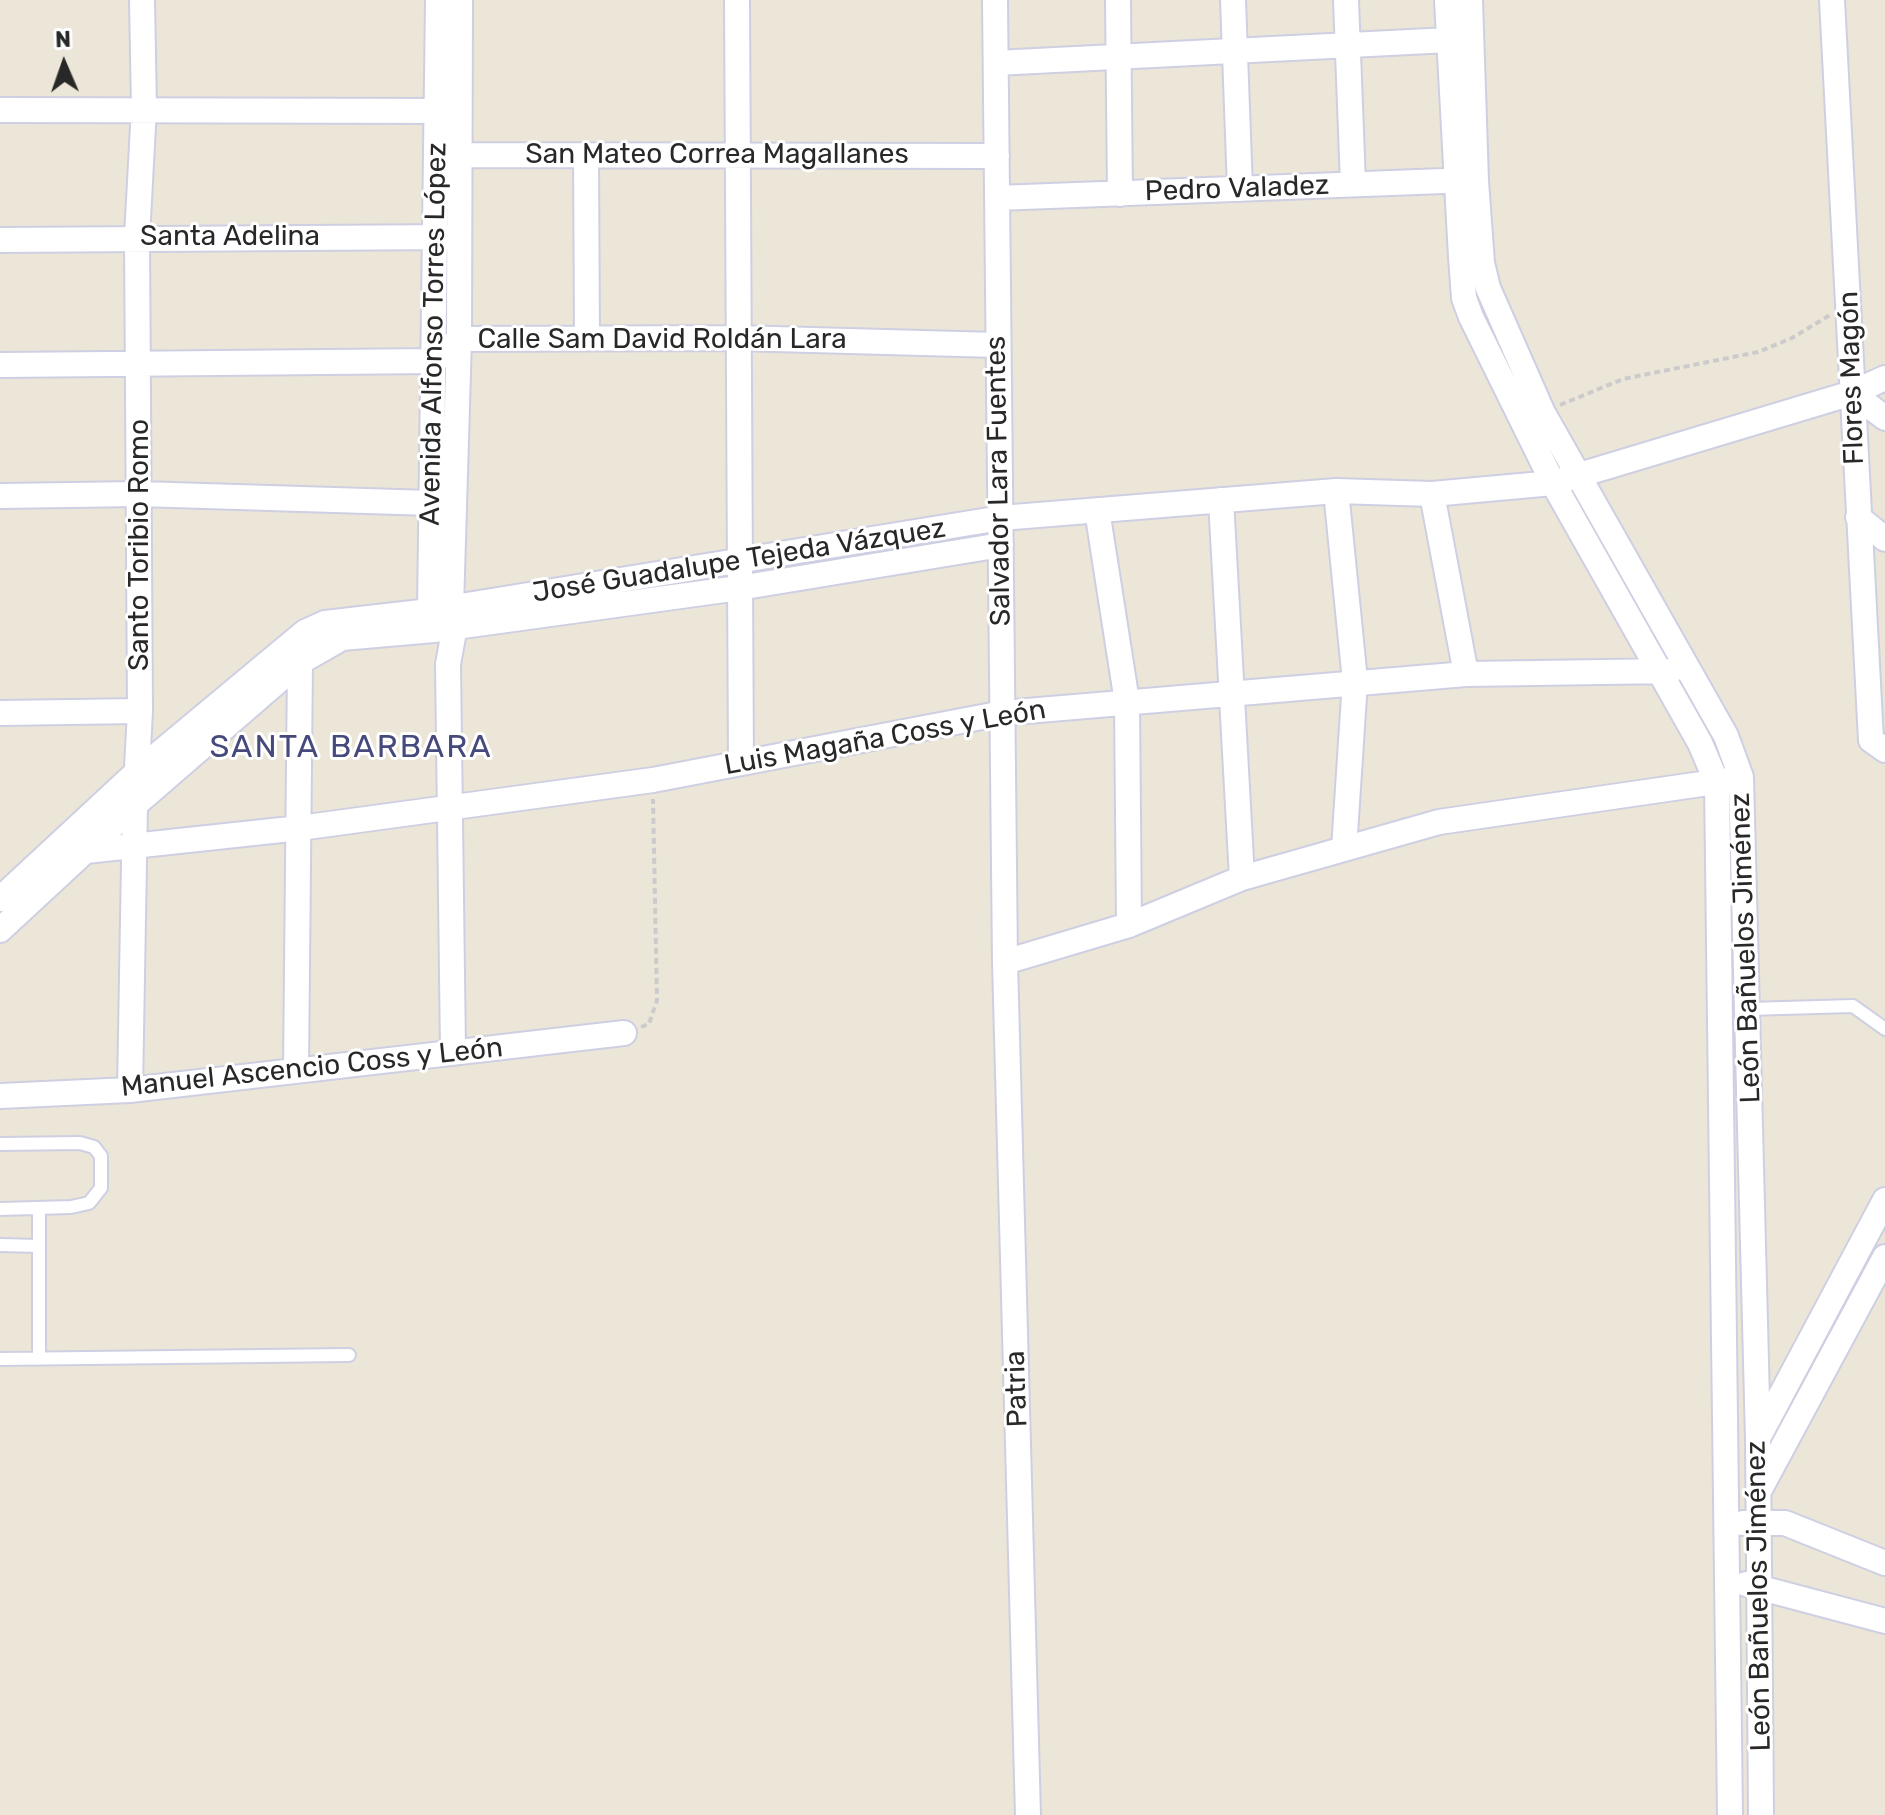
<!DOCTYPE html>
<meta charset="utf-8">
<style>
body{margin:0}
#map{position:relative;width:1885px;height:1815px;overflow:hidden;background:#ece6d8;font-family:Rubik,sans-serif}
canvas{display:block}
.north{position:absolute;left:24px;top:24px;width:80px;height:80px;-webkit-text-stroke:6px #fff;paint-order:stroke;rotate:358deg;font-size:22px;font-weight:700;line-height:32px;text-align:center;color:#282828}
.north::after{content:'';display:block;margin:auto;width:28px;height:36px;background:#282828;clip-path:polygon(50% 0,100% 100%,50% 72%,0 100%)}
</style>
<div id="map">
<canvas width="1885" height="1815"></canvas>
<div class="north">N</div>
</div>
<script>
const g = document.querySelector('canvas').getContext('2d');
g.lineJoin = 'round';
function toPath(rows) {
  const path = new Path2D();
  for (const r of rows) {
    path.moveTo(r[0], r[1]);
    for (let i = 2; i < r.length; i += 2) path.lineTo(r[i], r[i + 1]);
  }
  return path;
}
function strokePath(path, color, width, dash) {
  g.strokeStyle = color;
  g.lineWidth = width;
  g.lineCap = dash ? 'butt' : 'round';
  g.setLineDash(dash || []);
  g.stroke(path);
}
function drawText(font, color, halo, rows, align = 'center') {
  g.font = font + ' Rubik,sans-serif';
  g.lineWidth = 6;
  g.setLineDash([]);
  g.textBaseline = 'middle';
  g.strokeStyle = halo;
  g.fillStyle = color;
  for (const [text, x, y, turn = 0] of rows) {
    g.save();
    g.translate(x, y);
    g.rotate((+turn || 0) * Math.PI / 180);
    g.textAlign = isNaN(turn) ? turn : align;
    if (halo) g.strokeText(text, 0, 0);
    g.fillText(text, 0, 0);
    g.restore();
  }
}
const lane = toPath([
 [1748,1009,1853,1006,1885,1029],
 [0,1144,80,1143,94,1147,101,1156,101,1188,89,1203,71,1207,0,1209],
 [39,1208,39,1359],
 [0,1245,39,1246],
 [0,1359,349,1355]
]);
const street = toPath([
 [737,0,741,763],
 [995,0,1005,962,1028,1815],
 [1118,0,1120,194],
 [1233,0,1240,189],
 [1346,0,1353,184],
 [1447,0,1461,257,1464,298,1471,317,1553,483,1700,743,1717,783,1730,1815],
 [1470,0,1476,181,1482,263,1488,288,1543,413,1726,736,1741,777,1758,1439,1761,1815],
 [1832,0,1871,740,1885,750],
 [996,63,1449,40],
 [0,110,453,111],
 [443,155,997,156],
 [586,155,587,337],
 [997,198,1470,180],
 [0,240,454,237],
 [0,365,435,361,459,339,737,338,997,345],
 [1852,393,1885,418],
 [1336,491,1355,681,1344,849],
 [1432,494,1466,674],
 [0,496,140,494,431,503],
 [1221,500,1242,878],
 [1097,510,1127,702,1129,925],
 [1858,517,1885,539],
 [433,625,430,611,438,0],
 [0,713,140,711],
 [86,851,300,828,653,780,1003,713,1466,674,1671,671],
 [0,899,138,771,305,632,325,623,430,611,1001,518,1336,491,1432,494,1553,483,1852,393,1885,378],
 [0,930,135,805,300,662,342,638,434,630,739,588,1001,545],
 [1005,962,1129,925,1242,878,1439,822,1729,780],
 [453,1051,448,664,455,626,451,608,459,339,460,0],
 [296,1070,300,662],
 [130,1090,135,805,140,711,137,237,144,108,142,0],
 [0,1096,130,1090,624,1033],
 [1758,1438,1885,1200],
 [1759,1491,1885,1257],
 [1743,1523,1785,1523,1885,1563],
 [1746,1584,1885,1621]
]);
strokePath(lane, '#cecfe2', 16);
strokePath(street, '#cecfe2', 28);
strokePath(toPath([
 [1560,405,1623,379,1758,352,1792,338,1830,315],
 [641,1027,649,1024,657,1000,653,799]
]), '#cbcbcb', 4, [6, 4]);
strokePath(lane, '#fff', 12);
strokePath(street, '#fff', 24);
drawText('28px', '#282828', '#fff', [
 ["San Mateo Correa Magallanes",717,155],
 ["Pedro Valadez",1237,189,-2],
 ["Santa Adelina",230,237],
 ["Avenida Alfonso Torres López",434,334,-89],
 ["Calle Sam David Roldán Lara",662,340],
 ["Flores Magón",1852,378,-92],
 ["Salvador Lara Fuentes",999,481,-91],
 ["Santo Toribio Romo",140,545,-90],
 ["José Guadalupe Tejeda Vázquez",739,561,-9],
 ["Luis Magaña Coss y León",885,738,-10],
 ["León Bañuelos Jiménez",1746,948,-92],
 ["Manuel Ascencio Coss y León",312,1068,-6],
 ["Patria",1017,1389,-92],
 ["León Bañuelos Jiménez",1759,1596,-91]
]);
g.letterSpacing = '2px';
drawText('32px', '#46497b', '#fff', [
 ["SANTA BARBARA",351,748]
]);
g.letterSpacing = '0px';
</script>
